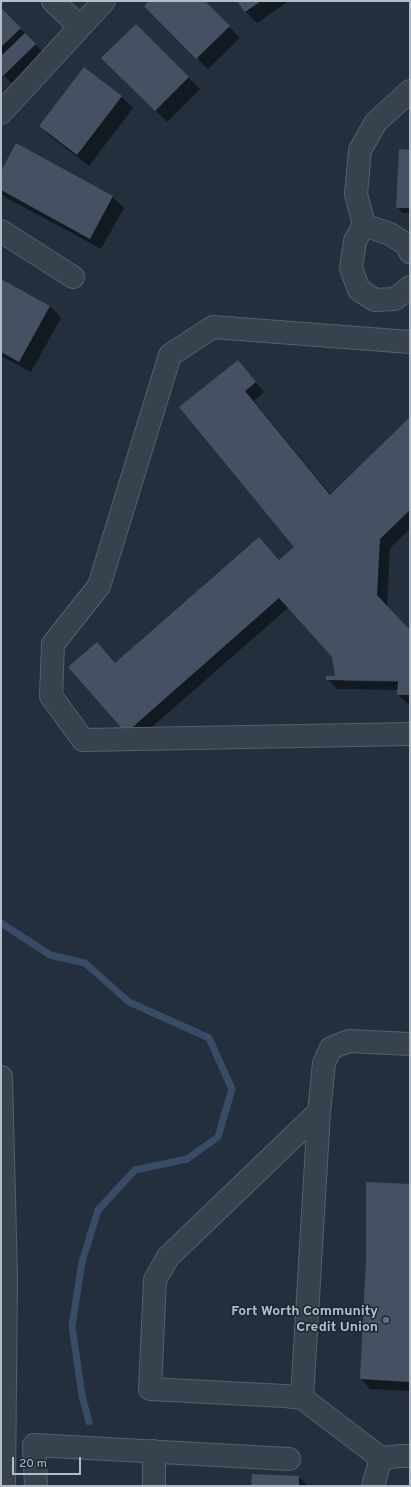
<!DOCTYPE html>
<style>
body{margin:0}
#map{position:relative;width:411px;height:1487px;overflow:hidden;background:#242f3e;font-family:Overpass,sans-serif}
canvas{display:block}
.frame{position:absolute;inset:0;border:2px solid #b4bcc9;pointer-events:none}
.scale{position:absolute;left:12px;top:1457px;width:69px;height:18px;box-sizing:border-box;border:2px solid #b4bcc9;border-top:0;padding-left:5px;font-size:12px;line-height:14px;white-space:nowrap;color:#b4bcc9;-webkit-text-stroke:3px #1d2633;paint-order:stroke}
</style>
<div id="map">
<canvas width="411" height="1487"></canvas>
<div class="frame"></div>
<div class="scale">20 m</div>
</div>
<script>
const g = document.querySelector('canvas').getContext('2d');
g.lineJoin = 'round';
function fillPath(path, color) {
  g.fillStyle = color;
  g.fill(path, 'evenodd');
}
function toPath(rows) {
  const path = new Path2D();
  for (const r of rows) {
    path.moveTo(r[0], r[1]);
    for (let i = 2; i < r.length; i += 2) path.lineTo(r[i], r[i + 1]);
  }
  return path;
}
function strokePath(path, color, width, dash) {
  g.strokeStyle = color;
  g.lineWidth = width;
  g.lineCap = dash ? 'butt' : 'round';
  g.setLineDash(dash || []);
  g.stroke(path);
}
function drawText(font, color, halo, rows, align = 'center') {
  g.font = font + ' Overpass,sans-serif';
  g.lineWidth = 3;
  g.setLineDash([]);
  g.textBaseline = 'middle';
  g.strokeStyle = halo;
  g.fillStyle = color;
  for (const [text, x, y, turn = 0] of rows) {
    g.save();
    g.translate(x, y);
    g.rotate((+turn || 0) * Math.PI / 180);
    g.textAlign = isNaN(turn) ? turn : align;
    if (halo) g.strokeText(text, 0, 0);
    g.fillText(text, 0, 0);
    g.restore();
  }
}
fillPath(toPath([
 [150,1,204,1,240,38,208,69,145,6],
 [238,1,289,1,257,23,245,11],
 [1,9,47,56,15,87,1,72],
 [136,25,200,89,167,122,103,58],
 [84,68,122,97,133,108,89,166,51,137,40,126],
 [17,144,113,197,124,208,101,249,5,197,1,193,1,173],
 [410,151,410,213,403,213,397,207],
 [1,280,50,306,61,318,31,372,1,356],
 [237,361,264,392,254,401,331,495,410,419,410,529,390,548,387,605,410,631,410,704,408,704,398,695,398,690,337,689,327,679,336,678,333,656,289,607,136,741,127,732,116,664,259,539,280,560,295,547,181,407],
 [343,679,403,680,403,682,343,681],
 [410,1185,410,1391,370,1389,361,1379],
 [299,1477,308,1486,252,1486]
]), '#0007');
strokePath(toPath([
 [1,923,50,955,85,963,129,1002,209,1038,232,1089,218,1137,187,1159,135,1170,98,1210,82,1262,72,1326,82,1396,89,1422]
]), '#394c67', 7);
fillPath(toPath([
 [149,1,205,1,230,26,196,59,144,6],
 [237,1,261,1,245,12],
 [1,8,21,28,1,47],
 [136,24,189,77,155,111,101,58],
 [25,33,36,44,3,76,1,74,1,56],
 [84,67,122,96,77,155,39,126],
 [16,143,113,196,90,239,1,190,1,171],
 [399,149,410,150,410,208,396,208],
 [1,279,50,306,19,362,1,352],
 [238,360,256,382,245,391,330,495,410,417,410,510,380,539,377,595,410,630,410,695,397,695,398,681,326,680,326,676,335,676,332,657,279,598,126,733,68,667,97,642,115,663,259,537,279,560,294,547,179,407],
 [366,1182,410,1184,410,1382,360,1379,366,1260],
 [252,1474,299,1476,299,1486,251,1486]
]), '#455162');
const minor = toPath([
 [53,1,80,27],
 [410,91,376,122,360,150,356,194,364,225,355,241,351,268,359,290,375,300,395,299,410,287],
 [1,113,104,1],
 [364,225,390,234,407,245,410,252],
 [1,231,73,277],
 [410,342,213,327,170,355,99,586,53,644,51,696,83,740,410,734],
 [1,1077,6,1277,4,1486],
 [302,1398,285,1396,150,1389,155,1280,168,1257,319,1112],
 [154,1451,154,1486],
 [381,1458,302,1398,319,1112,324,1063,331,1048,349,1041,410,1044],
 [36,1486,34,1445,289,1459],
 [373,1486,381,1458,401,1456,410,1456]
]);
strokePath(minor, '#565f6c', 24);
strokePath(minor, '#38414e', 22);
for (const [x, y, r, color] of [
 [386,1320,4,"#5c6f8a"]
]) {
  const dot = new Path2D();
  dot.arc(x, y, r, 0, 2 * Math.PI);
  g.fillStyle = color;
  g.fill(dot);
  strokePath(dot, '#1d2633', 1.5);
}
drawText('bold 14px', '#b4bcc9', '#1d2633', [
 ["Fort Worth Community",378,1312],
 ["Credit Union",378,1328]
], 'right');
</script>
